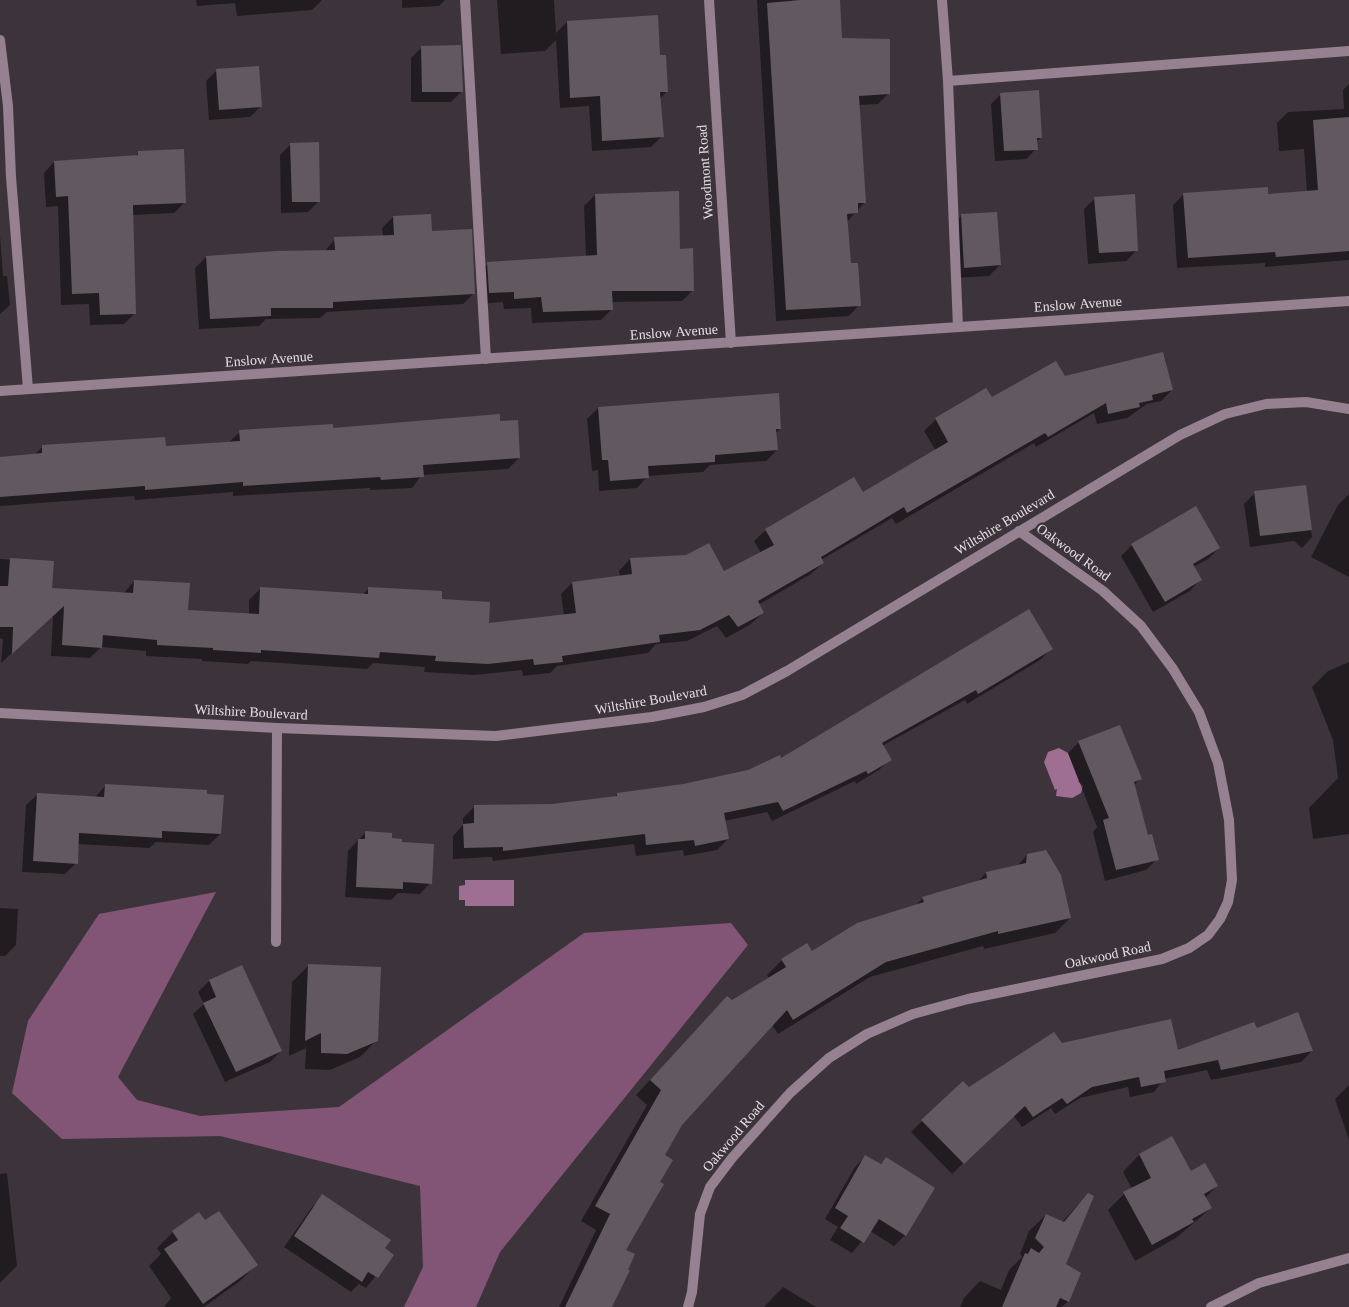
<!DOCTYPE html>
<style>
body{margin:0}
canvas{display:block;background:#3d343b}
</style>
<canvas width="1349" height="1307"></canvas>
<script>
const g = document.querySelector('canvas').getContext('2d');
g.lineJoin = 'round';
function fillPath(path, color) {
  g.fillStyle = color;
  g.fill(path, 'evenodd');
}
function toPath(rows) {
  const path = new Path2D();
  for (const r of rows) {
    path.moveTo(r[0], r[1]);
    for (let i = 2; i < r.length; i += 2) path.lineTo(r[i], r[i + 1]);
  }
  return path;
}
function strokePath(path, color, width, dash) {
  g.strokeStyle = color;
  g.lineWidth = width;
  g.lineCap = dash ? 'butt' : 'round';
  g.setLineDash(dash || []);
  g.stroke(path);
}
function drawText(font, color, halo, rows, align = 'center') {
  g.font = font + ' Georgia,serif';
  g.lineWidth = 4.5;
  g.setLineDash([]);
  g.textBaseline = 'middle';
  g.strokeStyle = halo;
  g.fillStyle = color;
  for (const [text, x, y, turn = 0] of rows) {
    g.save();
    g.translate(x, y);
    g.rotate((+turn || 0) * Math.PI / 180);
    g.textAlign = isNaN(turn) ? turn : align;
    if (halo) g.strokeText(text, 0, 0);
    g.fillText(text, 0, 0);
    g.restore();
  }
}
fillPath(toPath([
 [216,892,118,1077,137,1100,200,1116,339,1107,584,933,731,923,748,945,500,1252,476,1307,404,1307,423,1267,420,1186,220,1136,62,1139,12,1093,28,1021,99,914]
]), '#825577');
fillPath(toPath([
 [1059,748,1068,753,1079,781,1078,781,1083,786,1081,793,1072,798,1056,796,1057,789,1055,790,1044,762,1048,752],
 [465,880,514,880,514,906,465,906,465,900,459,900,459,886,465,885]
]), '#9e6f92');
fillPath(toPath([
 [196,0,326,0,322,0,312,10,237,16,235,3,197,6],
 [402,0,445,0,439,6,402,8],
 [497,0,554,0,556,33,567,22,659,56,667,91,660,99,662,136,651,147,592,151,589,106,560,108,556,40,545,51,501,54],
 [757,0,838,0,841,40,889,93,878,104,859,105,865,202,846,223,850,264,859,305,849,316,776,321],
 [422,47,462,91,451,102,411,102,411,58],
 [217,70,261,106,250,117,209,120,206,81],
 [1349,84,1349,260,1265,267,1265,263,1177,268,1173,205,1184,194,1267,195,1307,192,1304,149,1279,151,1277,123,1288,112,1344,109,1343,90],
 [1001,94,1041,138,1036,142,1036,149,1026,159,995,161,991,104],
 [291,144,319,201,308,212,281,213,280,155],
 [139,153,185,202,174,213,132,215,135,313,124,324,90,325,89,304,61,305,58,206,46,207,44,173,54,162,135,156],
 [595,195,679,250,693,290,682,301,611,302,612,309,601,320,532,323,531,308,504,309,503,302,479,304,477,274,488,264,586,257,584,206],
 [1095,198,1137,250,1126,261,1088,264,1084,209],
 [961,216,1000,265,989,276,954,278,950,227],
 [393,217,431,233,474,293,463,304,327,312,320,318,266,319,259,326,199,329,195,268,206,257,324,252,335,239,383,236,382,228],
 [0,235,3,276,7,276,10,305,0,314],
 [1165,359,1172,390,1161,401,1147,404,1127,418,1097,424,1094,413,1036,447,1034,443,896,524,892,518,821,560,823,563,811,574,758,605,763,613,751,624,726,638,717,626,687,641,656,644,648,653,557,666,550,673,523,676,522,670,475,675,424,672,425,667,373,663,367,669,251,661,248,664,202,661,202,659,146,656,146,651,101,647,90,658,51,656,53,616,1,663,3,639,0,638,0,559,53,562,51,590,123,594,134,581,187,611,249,615,249,600,261,588,362,595,369,588,441,600,488,624,564,616,561,594,572,583,620,577,619,571,630,559,724,573,761,553,754,541,766,530,862,494,936,451,924,431,935,420,986,390,992,399,1064,377],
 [598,408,780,429,775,434,777,450,766,461,710,465,703,472,648,476,637,488,599,491,598,470,592,471,587,419],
 [499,423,519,458,508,469,422,475,412,488,370,490,370,488,233,496,233,492,135,500,134,496,0,506,0,458,34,455,42,447,165,448,229,442,240,432],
 [1305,486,1312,537,1302,548,1294,541,1250,547,1244,504,1255,493],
 [1349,494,1349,577,1311,557,1338,505],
 [1132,545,1219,548,1208,559,1193,567,1200,580,1190,591,1153,612,1121,556],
 [1051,649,1040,660,967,704,965,700,882,746,890,759,879,770,856,784,855,781,772,821,767,812,724,821,728,839,717,850,684,856,683,850,636,856,634,844,493,861,492,857,453,859,453,836,463,825,463,818,474,807,553,805,614,798,617,794,683,785,749,771],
 [1349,662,1349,834,1313,839,1309,808,1338,778,1333,740,1312,687,1328,671],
 [1079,742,1140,779,1134,785,1147,837,1157,859,1146,870,1105,881,1093,832,1097,827,1068,753],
 [105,786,220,834,209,845,156,842,149,848,77,844,76,863,65,874,22,872,26,805,37,795,95,797],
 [366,832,400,843,430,883,420,894,398,893,391,900,345,897,348,851],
 [1027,855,1070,918,1055,933,984,949,983,946,870,977,778,1034,772,1025,681,1124,663,1156,624,1251,610,1307,559,1307,596,1230,581,1221,647,1105,636,1095,712,1013,769,978,767,975,782,960,812,952,914,907,923,898,977,882,986,873,1016,867],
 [0,908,18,909,16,945,5,956,0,956],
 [309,965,377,1040,360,1057,330,1070,305,1069,306,1048,289,1056,292,982],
 [241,967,281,1051,270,1062,225,1082,193,1014,204,1004,198,992,209,981],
 [1256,1029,1312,1051,1301,1062,1211,1080,1207,1070,1164,1079,1154,1092,1130,1097,1128,1087,1080,1098,1055,1114,1051,1108,1022,1127,1013,1115,952,1174,911,1132,922,1121,969,1089,1061,1044,1177,1052],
 [1349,1085,1349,1140,1335,1099],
 [1172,1138,1191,1172,1217,1186,1205,1198,1211,1208,1176,1238,1135,1261,1108,1210,1124,1194,1132,1189,1123,1172,1139,1155],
 [866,1156,879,1165,886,1158,905,1235,894,1246,870,1231,852,1253,830,1240,838,1227,825,1219,855,1167],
 [7,1173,17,1266,0,1283,0,1174],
 [1088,1194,1064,1265,1068,1301,1062,1307,960,1307,964,1298,980,1281,1001,1290,1009,1270,1022,1257,1020,1254,1029,1231,1046,1215,1062,1222],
 [323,1196,392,1255,366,1288,359,1284,351,1292,284,1247,312,1207],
 [205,1222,256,1265,240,1281,204,1307,164,1307,171,1298,149,1266,161,1254,157,1248,173,1232],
 [783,1287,816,1307,764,1307]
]), '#0007');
fillPath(toPath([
 [800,0,840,0,842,38,890,39,890,94,859,96,866,203,858,203,858,213,847,214,851,263,858,263,861,306,786,310,767,3],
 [658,15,660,55,666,55,668,92,660,92,664,137,602,141,600,96,570,98,567,21],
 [461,45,463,92,422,92,421,46],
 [259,66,262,107,219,110,216,69],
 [1039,90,1042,138,1037,138,1038,150,1004,151,1000,93],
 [1349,117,1349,251,1276,257,1275,252,1188,258,1183,193,1268,187,1268,194,1318,190,1313,120],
 [319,142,320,202,292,202,290,143],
 [184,149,186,203,133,205,136,314,100,315,99,293,72,294,68,196,56,197,54,161,138,155,138,151],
 [679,191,680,249,693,248,694,291,612,291,613,310,543,312,541,297,514,299,514,292,489,293,487,262,597,255,595,194],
 [1135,194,1138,251,1099,253,1094,197],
 [997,212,1001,265,964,268,961,214],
 [431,214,432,231,472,229,475,294,333,302,333,308,271,308,271,316,210,319,206,256,276,251,335,250,334,237,394,235,393,216],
 [1163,352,1173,390,1152,395,1153,400,1139,403,1140,407,1108,414,1106,403,1048,437,1045,433,907,513,904,507,821,557,824,563,758,601,764,613,738,627,729,615,700,630,659,635,660,642,562,656,563,662,534,665,533,659,488,664,435,661,436,656,380,652,379,658,261,650,261,653,213,650,213,648,157,645,157,640,103,635,102,648,62,645,64,606,12,654,13,627,0,627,0,586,8,586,10,558,54,561,52,588,133,593,134,580,190,583,188,610,259,614,260,587,368,594,368,587,442,591,442,599,490,602,489,623,576,613,572,582,632,574,630,558,686,555,709,543,724,571,774,545,765,529,854,477,863,492,948,442,935,418,986,388,992,397,1056,361,1065,376],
 [779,393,781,429,776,429,778,450,715,455,715,462,648,466,649,478,610,481,608,460,602,460,598,407],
 [500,414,500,421,518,420,520,458,423,465,424,477,381,480,380,477,243,486,243,482,145,490,145,486,0,497,0,457,42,453,42,445,165,437,166,446,240,441,239,430,333,424,333,428],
 [1306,485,1312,530,1260,536,1254,491],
 [1196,506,1220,548,1193,564,1202,580,1165,602,1131,544],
 [1029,609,1053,649,978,694,976,690,882,743,892,760,868,774,866,771,783,811,778,802,724,813,729,839,695,846,694,840,646,845,645,834,503,851,503,847,464,848,463,824,474,823,474,805,552,804,617,796,617,793,683,784,748,770,780,755,781,758],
 [1120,725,1142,779,1134,782,1148,835,1152,834,1159,860,1116,870,1103,820,1109,818,1078,741],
 [105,784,207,790,207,794,224,795,221,834,162,831,162,838,79,833,78,864,33,861,37,793,104,797],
 [365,831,392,833,392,838,402,839,402,842,434,844,432,884,403,882,403,889,356,887,358,839,365,839],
 [1046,850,1061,875,1071,918,998,934,998,931,886,962,793,1020,787,1010,682,1125,665,1155,673,1160,660,1182,664,1184,626,1250,635,1254,628,1270,630,1270,612,1307,565,1307,610,1214,595,1206,661,1090,650,1080,727,996,732,1000,786,967,781,959,807,943,812,951,857,923,924,902,922,897,987,878,986,872,1026,863,1027,854],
 [308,964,381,967,378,1041,347,1054,321,1053,321,1033,305,1041],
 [242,965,282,1051,236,1072,203,1003,216,997,209,980],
 [1298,1012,1313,1051,1221,1070,1218,1060,1164,1071,1166,1082,1141,1087,1139,1077,1092,1087,1067,1104,1062,1098,1033,1117,1025,1106,964,1164,921,1120,963,1081,969,1087,1054,1032,1062,1043,1171,1019,1178,1050,1254,1022,1257,1028],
 [1172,1136,1191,1171,1205,1163,1218,1186,1204,1194,1212,1208,1192,1219,1194,1222,1152,1245,1123,1192,1151,1178,1139,1154],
 [865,1155,881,1164,886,1157,935,1188,906,1236,879,1219,864,1243,840,1228,848,1216,835,1208],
 [1088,1193,1094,1196,1066,1264,1081,1273,1069,1302,1060,1298,1056,1307,1002,1307,1025,1253,1028,1254,1031,1248,1039,1253,1044,1247,1035,1238,1046,1214,1064,1222],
 [322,1194,391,1240,385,1248,394,1255,378,1278,368,1272,362,1282,294,1236],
 [219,1211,258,1265,203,1304,164,1249,178,1240,172,1231,199,1212,205,1220]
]), '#62585f');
strokePath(toPath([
 [465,0,486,359],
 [942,0,948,81,958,327],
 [0,40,8,106,11,177,28,389],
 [948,81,1349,51],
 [276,942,277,728]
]), '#968190', 10);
strokePath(toPath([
 [709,0,731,343],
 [0,391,1349,301],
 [0,713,277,728,496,736,652,717,704,707,742,695,787,671,1180,435,1225,414,1266,404,1306,402,1349,409],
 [688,1307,692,1292,700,1214,710,1187,732,1158,790,1093,829,1058,867,1034,913,1014,968,999,1162,959,1189,948,1208,935,1220,919,1228,902,1232,880,1229,820,1218,763,1199,712,1173,669,1141,626,1103,591,1019,531],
 [1211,1307,1259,1283,1349,1258]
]), '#968190', 10);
drawText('14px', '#e4dee2', '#3d343b', [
 ["Woodmont Road",706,172,-94],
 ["Enslow Avenue",1078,305,-4],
 ["Enslow Avenue",674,333,-4],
 ["Enslow Avenue",269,360,-4],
 ["Wiltshire Boulevard",1005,523,-31],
 ["Oakwood Road",1073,553,36],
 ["Wiltshire Boulevard",651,701,-10],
 ["Wiltshire Boulevard",251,713,3],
 ["Oakwood Road",1108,956,-12],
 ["Oakwood Road",734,1137,-50]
]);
</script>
